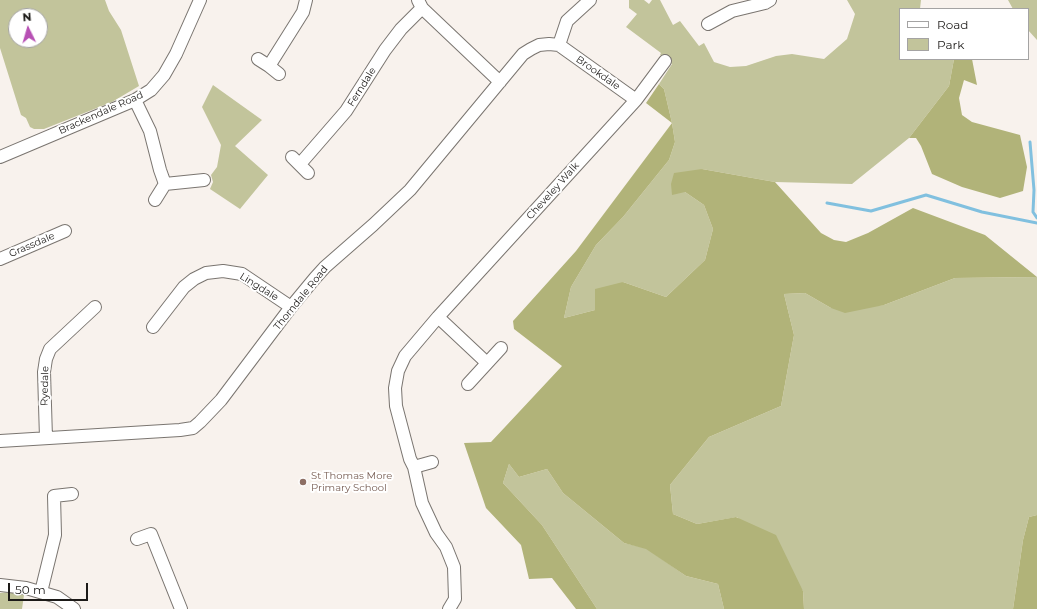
<!DOCTYPE html>
<style>
body{margin:0}
#map{position:relative;width:1037px;height:609px;overflow:hidden;background:#f8f2ed;font-family:Montserrat,sans-serif}
canvas{display:block}
.legend{position:absolute;left:899px;top:8px;width:130px;height:52px;box-sizing:border-box;background:#fff;border:1px solid #a4a3a3;margin:0;padding:5px 7px;list-style:none;font-size:12px;color:#1c1a18}
.legend li{display:flex;align-items:center;gap:8px;height:20px}
.legend b{width:20px;border:1px solid #a4a3a3}
.north{position:absolute;left:8px;top:8px;width:40px;height:40px;box-sizing:border-box;background:#fff;border:1px solid #a4a3a3;border-radius:50%;rotate:355deg;font-size:11px;font-weight:700;line-height:16px;text-align:center;color:#1c1a18}
.north::after{content:'';display:block;margin:auto;width:14px;height:18px;background:#b750b4;clip-path:polygon(50% 0,100% 100%,50% 72%,0 100%)}
.scale{position:absolute;left:8px;top:583px;width:80px;height:18px;box-sizing:border-box;border:2px solid #1c1a18;border-top:0;padding-left:5px;font-size:12px;line-height:14px;white-space:nowrap;color:#1c1a18;-webkit-text-stroke:3px #fff;paint-order:stroke}
</style>
<div id="map">
<canvas width="1037" height="609"></canvas>
<ul class="legend">
<li><b style="height:5px;background:#fff"></b>Road</li>
<li><b style="height:11px;background:#c2c49b"></b>Park</li>
</ul>
<div class="north">N</div>
<div class="scale">50 m</div>
</div>
<script>
const g = document.querySelector('canvas').getContext('2d');
g.lineJoin = 'round';
function fillPath(path, color) {
  g.fillStyle = color;
  g.fill(path, 'evenodd');
}
function toPath(rows) {
  const path = new Path2D();
  for (const r of rows) {
    path.moveTo(r[0], r[1]);
    for (let i = 2; i < r.length; i += 2) path.lineTo(r[i], r[i + 1]);
  }
  return path;
}
function strokePath(path, color, width, dash) {
  g.strokeStyle = color;
  g.lineWidth = width;
  g.lineCap = dash ? 'butt' : 'round';
  g.setLineDash(dash || []);
  g.stroke(path);
}
function drawText(font, color, halo, rows, align = 'center') {
  g.font = font + ' Montserrat,sans-serif';
  g.lineWidth = 4;
  g.setLineDash([]);
  g.textBaseline = 'middle';
  g.strokeStyle = halo;
  g.fillStyle = color;
  for (const [text, x, y, turn = 0] of rows) {
    g.save();
    g.translate(x, y);
    g.rotate((+turn || 0) * Math.PI / 180);
    g.textAlign = isNaN(turn) ? turn : align;
    if (halo) g.strokeText(text, 0, 0);
    g.fillText(text, 0, 0);
    g.restore();
  }
}
fillPath(toPath([
 [0,0,105,0,109,11,121,30,139,86,112,102,44,129,34,129,30,127,26,118,21,115,0,48],
 [16,16,40,16,40,40,16,40],
 [629,0,644,0,649,4,652,0,660,0,673,25,680,21,699,46,704,43,714,62,730,67,746,66,776,56,792,54,824,59,847,39,855,14,847,0,921,0,920,9,900,9,900,59,954,59,949,86,909,138,852,184,775,182,702,169,685,192,704,205,713,229,705,260,666,297,623,282,595,310,564,318,571,287,596,245,623,217,669,160,675,142,672,123,664,89,659,84,672,64,660,55,661,53,626,27,637,14,629,8],
 [1008,0,1037,0,1037,40,1028,30,1028,9,1013,9],
 [213,85,262,120,235,146,268,175,240,209,210,189,213,182,211,175,217,167,221,145,202,107],
 [1037,277,1037,515,1029,517,1023,540,1013,609,804,609,803,591,737,517,697,524,673,514,670,485,709,437,781,406,794,335,784,294,805,293,831,308,884,305,955,278],
 [509,464,519,477,547,469,563,493,624,543,646,548,686,576,718,584,724,609,597,609,542,525,503,483],
 [12,592,24,595,22,609,0,609,0,593]
]), '#c2c49b');
fillPath(toPath([
 [954,59,972,59,977,85,964,80,959,98,962,115,972,122,1020,135,1027,167,1023,191,1000,198,962,187,932,174,921,146,916,138,909,138,949,86],
 [659,84,664,89,672,123,675,142,669,160,623,217,596,245,571,287,564,318,595,310,595,289,623,282,666,297,705,260,713,229,704,205,685,192,672,195,671,184,674,173,702,169,775,182,821,233,834,240,846,242,868,233,913,208,985,235,1037,277,955,278,884,305,845,313,831,308,805,293,784,294,794,335,781,406,709,437,670,485,673,514,697,524,736,517,776,535,803,591,804,609,724,609,718,584,686,576,646,549,624,543,563,493,547,469,519,477,509,464,503,483,542,525,597,609,576,609,552,578,529,579,521,545,486,508,464,443,491,442,562,366,514,329,513,321,576,251,672,123,646,103],
 [1037,515,1037,609,1013,609,1023,540,1029,517]
]), '#b1b379');
strokePath(toPath([
 [1030,142,1034,190,1033,212,1037,218],
 [827,203,871,211,926,195,982,212,1037,223]
]), '#81c0df', 3);
const street = toPath([
 [418,0,422,8,500,82],
 [708,24,732,11,765,3,770,0],
 [559,45,567,21,590,0],
 [258,59,269,66,279,74],
 [269,66,303,12,306,0],
 [135,100,150,131,160,170,165,184],
 [0,157,135,100,151,90,164,75,176,54,200,0],
 [292,157,308,173],
 [300,164,346,111,385,50,401,29,422,8],
 [155,200,165,184,204,180],
 [0,259,65,231],
 [438,317,487,363],
 [153,327,184,287,194,279,206,273,223,271,242,274,291,307],
 [468,384,501,348],
 [46,438,44,372,46,359,50,349,95,307],
 [0,441,180,430,193,428,200,422,221,400,291,307,315,278,325,267,373,225,410,190,523,54,531,49,539,45,549,44,559,45,636,100],
 [414,467,432,462],
 [137,539,151,534,181,609],
 [0,585,26,588,57,597,74,609],
 [41,592,55,535,54,496,72,494],
 [449,609,455,599,454,567,446,547,436,533,422,503,414,467,410,459,396,406,395,388,398,371,405,356,438,317,636,100,665,61]
]);
strokePath(street, '#7a7570', 14);
strokePath(street, '#fff', 12);
for (const [x, y, r, color] of [
 [303,482,4,"#8d6e63"]
]) {
  const dot = new Path2D();
  dot.arc(x, y, r, 0, 2 * Math.PI);
  g.fillStyle = color;
  g.fill(dot);
  strokePath(dot, '#fff', 1.5);
}
drawText('10px', '#1c1a18', '#fff', [
 ["Brookdale",598,73,35],
 ["Ferndale",362,87,-58],
 ["Brackendale Road",101,113,-24],
 ["Cheveley Walk",553,191,-48],
 ["Grassdale",32,245,-23],
 ["Lingdale",259,287,32],
 ["Thorndale Road",301,298,-51],
 ["Ryedale",45,386,-89]
]);
drawText('10px', '#785e54', '#fff', [
 ["St Thomas More",311,476],
 ["Primary School",311,488]
], 'left');
</script>
